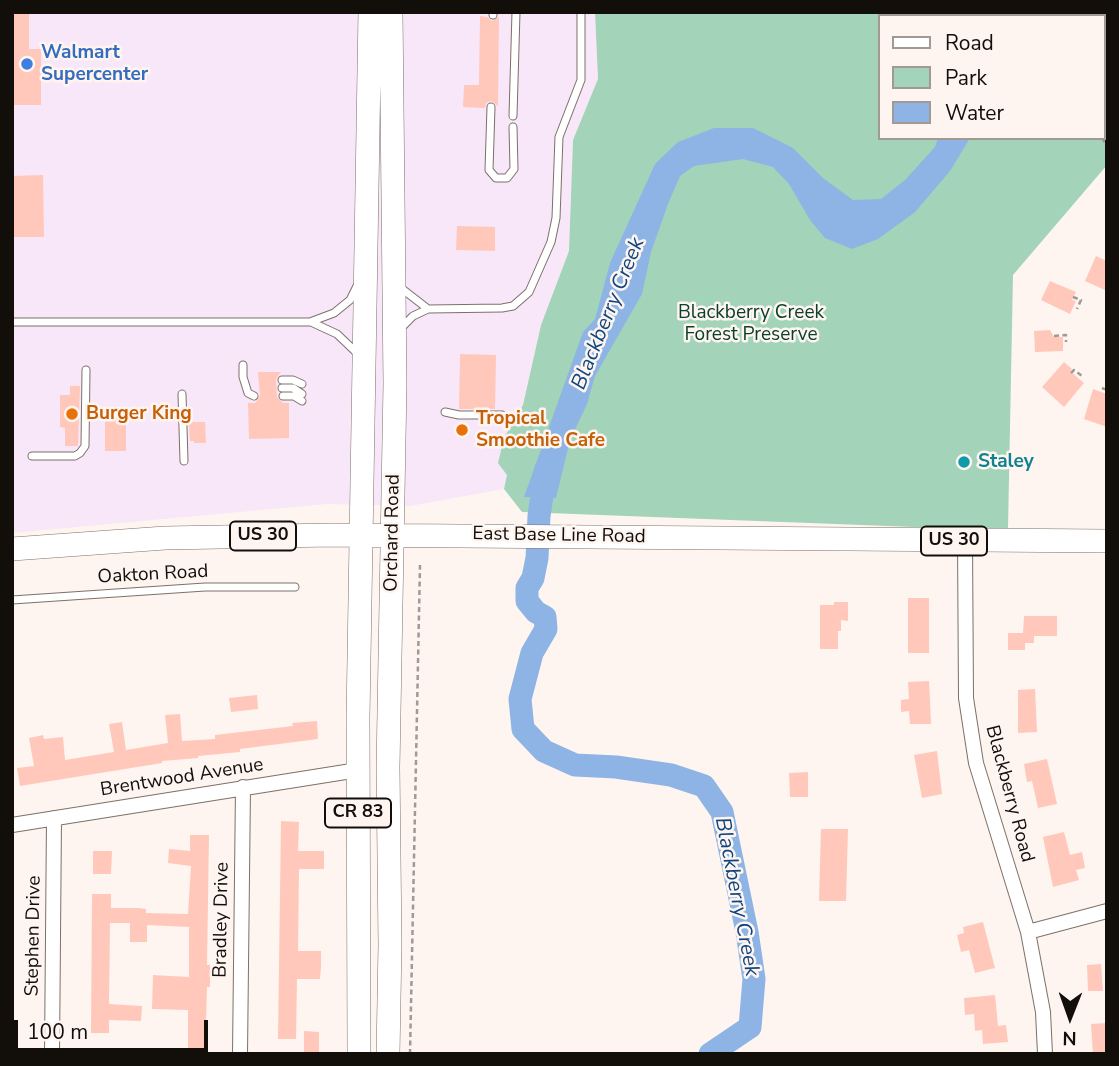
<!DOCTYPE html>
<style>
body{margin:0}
#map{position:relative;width:1119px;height:1066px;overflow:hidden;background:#fef5f0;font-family:"Nunito Sans",sans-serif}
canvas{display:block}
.frame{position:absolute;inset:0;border:14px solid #120e0a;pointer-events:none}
.legend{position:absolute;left:878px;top:14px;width:228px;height:126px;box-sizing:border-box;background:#fef5f0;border:2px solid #a09994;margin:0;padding:9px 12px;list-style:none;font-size:21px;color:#120e0a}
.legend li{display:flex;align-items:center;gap:14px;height:35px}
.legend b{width:35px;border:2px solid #a09994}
.north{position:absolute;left:1035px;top:982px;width:70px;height:70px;-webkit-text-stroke:5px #fef5f0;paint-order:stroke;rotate:181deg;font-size:19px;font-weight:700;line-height:28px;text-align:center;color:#120e0a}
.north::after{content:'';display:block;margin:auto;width:24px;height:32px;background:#120e0a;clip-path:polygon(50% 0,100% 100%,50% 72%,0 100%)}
.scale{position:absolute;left:14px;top:1020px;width:194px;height:32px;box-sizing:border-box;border:4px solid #120e0a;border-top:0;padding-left:9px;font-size:21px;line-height:24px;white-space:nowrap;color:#120e0a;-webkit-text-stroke:5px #fef5f0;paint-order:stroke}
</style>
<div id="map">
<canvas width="1119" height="1066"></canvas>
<div class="frame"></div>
<ul class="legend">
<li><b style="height:9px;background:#fff"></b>Road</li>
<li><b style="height:19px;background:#a3d3b9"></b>Park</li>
<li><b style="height:19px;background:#8db4e5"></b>Water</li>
</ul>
<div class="north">N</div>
<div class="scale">100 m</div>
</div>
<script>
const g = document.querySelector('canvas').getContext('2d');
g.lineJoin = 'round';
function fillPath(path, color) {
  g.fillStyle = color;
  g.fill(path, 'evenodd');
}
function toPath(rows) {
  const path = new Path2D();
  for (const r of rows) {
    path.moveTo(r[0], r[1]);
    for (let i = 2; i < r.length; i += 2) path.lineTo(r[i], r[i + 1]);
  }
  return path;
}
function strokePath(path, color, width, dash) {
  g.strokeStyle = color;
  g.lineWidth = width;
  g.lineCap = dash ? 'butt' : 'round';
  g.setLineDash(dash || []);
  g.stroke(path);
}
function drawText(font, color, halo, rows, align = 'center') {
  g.font = font + ' "Nunito Sans",sans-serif';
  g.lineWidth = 5;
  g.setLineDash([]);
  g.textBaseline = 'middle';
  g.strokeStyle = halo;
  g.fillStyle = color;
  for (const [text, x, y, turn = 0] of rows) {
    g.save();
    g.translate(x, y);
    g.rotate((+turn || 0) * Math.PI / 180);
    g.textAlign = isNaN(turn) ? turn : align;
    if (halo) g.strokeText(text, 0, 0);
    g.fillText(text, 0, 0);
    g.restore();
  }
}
fillPath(toPath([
 [12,12,595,12,598,80,573,140,569,251,541,325,504,489,410,506,327,504,12,533]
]), '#f8e7f9');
fillPath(toPath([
 [595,12,1107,12,1107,165,1013,275,1008,528,940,528,522,512,504,489,507,475,498,463,504,438,523,405,541,325,569,251,573,140,598,79],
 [879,16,1103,16,1103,138,879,138]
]), '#a3d3b9');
fillPath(toPath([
 [714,128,753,128,793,148,823,178,853,200,881,199,905,180,935,147,938,138,970,138,950,171,915,212,878,239,852,249,825,238,810,220,789,184,773,167,743,159,694,166,680,176,668,204,651,252,642,294,595,376,587,404,570,440,556,498,524,497,583,332,595,319,610,263,655,164,678,142]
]), '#8db4e5');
strokePath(toPath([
 [546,469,539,516,537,558,533,578,527,588,527,601,536,612,545,617,546,629,532,653,520,699,523,729,544,751,575,765,616,767,671,775,704,786,722,812,747,932,754,979,750,1027,710,1054]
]), '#8db4e5', 23);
fillPath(toPath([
 [12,12,29,12,29,49,41,49,41,105,12,105],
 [480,16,487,17,492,21,499,17,498,106,491,101,486,103,485,108,463,107,464,85,479,85],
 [43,175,44,237,12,237,12,176],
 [457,226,495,227,495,251,456,250],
 [1096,256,1107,261,1107,291,1085,281],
 [1050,281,1076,292,1072,300,1076,301,1070,314,1041,300],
 [1050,330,1054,337,1063,337,1063,351,1035,352,1034,331],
 [460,354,496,355,495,409,459,409],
 [1064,362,1072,369,1070,371,1084,383,1064,407,1042,387],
 [258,372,281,372,276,379,277,397,283,403,289,403,289,438,249,439,248,403,255,403,260,396],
 [70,386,80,386,78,446,65,446,65,428,60,427,60,395,70,395],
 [1093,389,1107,394,1107,427,1084,419],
 [105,410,126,410,126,451,105,451],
 [189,422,205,422,206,443,194,443,194,441,190,441],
 [908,598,929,598,929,653,908,653],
 [834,602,848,602,848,621,841,620,841,631,838,631,838,649,820,649,820,605,834,605],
 [1024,616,1057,616,1057,636,1034,636,1034,643,1025,643,1025,650,1008,650,1008,633,1023,633],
 [929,681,931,724,910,724,909,711,901,712,901,700,909,699,908,682],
 [1035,689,1037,732,1018,733,1018,690],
 [257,695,258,709,231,712,229,698],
 [180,714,182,741,215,739,215,735,293,726,292,723,317,721,318,739,240,749,240,752,198,756,198,758,162,761,162,763,20,786,17,768,34,766,29,738,43,735,44,739,63,737,65,760,114,752,109,724,122,722,126,750,168,743,165,715],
 [937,751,942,794,922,798,914,755],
 [1047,759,1057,804,1038,808,1032,781,1027,782,1024,764],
 [808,772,808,797,790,797,789,773],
 [281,821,299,822,298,851,324,851,324,869,299,869,298,951,321,951,321,966,320,979,297,979,296,1039,278,1039],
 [821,829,848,829,846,901,819,901],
 [1064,832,1070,855,1082,852,1085,868,1076,870,1079,880,1053,887,1043,837],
 [190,835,209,835,207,965,210,965,210,987,207,987,205,1054,188,1054,188,1010,152,1009,153,975,189,977,189,927,147,925,147,942,130,942,130,923,110,923,109,1004,142,1006,141,1021,109,1020,109,1033,91,1033,92,894,111,894,111,908,139,908,146,909,146,913,188,914,191,866,168,863,169,849,190,851],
 [93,851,112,851,111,874,93,874],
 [983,922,995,968,975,973,969,950,961,952,957,935,964,933,963,927],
 [1101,964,1103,991,1088,991,1087,965],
 [995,995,998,1026,1006,1025,1008,1042,983,1044,982,1030,975,1031,974,1014,965,1015,964,998],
 [1107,1023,1107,1054,1093,1054,1091,1024],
 [304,1031,319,1032,319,1054,304,1054]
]), '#ffc8ba');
const service = toPath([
 [493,12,493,15],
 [491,107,489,170,496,178,507,178,514,169,513,127],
 [513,116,516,12],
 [401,288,428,309],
 [12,322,310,322,334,313,350,300,357,286],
 [311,322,337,334,358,354],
 [401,328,413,316,428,309,502,308,513,306,529,292,551,242,556,218,559,137,581,80,581,12],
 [243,365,243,377,248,393,254,396],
 [282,380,293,380,302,384],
 [282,388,293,388,302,394],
 [182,394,184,461],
 [283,396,294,396,302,401],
 [445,412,459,415,502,415],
 [32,456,75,456,80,453,85,446,86,370],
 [12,600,205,587,295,587]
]);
const minor = toPath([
 [965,541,966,698,976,763,1028,932,1043,1012,1045,1054],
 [12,825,358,770],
 [1028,932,1107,911],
 [52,1054,54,818],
 [240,1054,243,787]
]);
const primary = toPath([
 [12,549,165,538,332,535,1107,541],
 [359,1054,358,717,370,12],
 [388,1054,390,945,388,767,395,384,391,12]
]);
strokePath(service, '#7c7168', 9);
strokePath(minor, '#7c7168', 16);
strokePath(primary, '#7c7168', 24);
strokePath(toPath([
 [1028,12,1030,16],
 [1102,138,1107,146],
 [1073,297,1081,300,1077,309],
 [1054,336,1066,335,1066,342],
 [1071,373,1074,370,1082,376],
 [1102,388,1107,390],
 [410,1054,420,565]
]), '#a09995', 2.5, [5, 3.5]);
strokePath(service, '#fff', 7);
strokePath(minor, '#fff', 14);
strokePath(primary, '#fff', 23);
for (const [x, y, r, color] of [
 [27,64,7,"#3f7fe0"],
 [72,414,7,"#e8710a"],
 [462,430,7,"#e8710a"],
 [964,462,7,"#0f9aa8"]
]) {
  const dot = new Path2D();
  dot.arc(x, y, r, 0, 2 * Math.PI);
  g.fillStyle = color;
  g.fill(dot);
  strokePath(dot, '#fef5f0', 2.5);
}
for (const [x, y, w] of [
 [263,536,66],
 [954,541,66],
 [358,813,66]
]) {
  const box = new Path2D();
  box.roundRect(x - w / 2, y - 14.5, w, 29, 5);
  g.fillStyle = '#fef5f0';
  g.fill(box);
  strokePath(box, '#120e0a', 2);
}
drawText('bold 18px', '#120e0a', null, [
 ["US 30",263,536],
 ["US 30",954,541],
 ["CR 83",358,813]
]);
drawText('bold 19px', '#366cbe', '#fef5f0', [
 ["Walmart",41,53],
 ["Supercenter",41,75]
], 'left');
drawText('19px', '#0a402a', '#fef5f0', [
 ["Blackberry Creek",751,313],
 ["Forest Preserve",751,335]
]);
drawText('bold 19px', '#c56008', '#fef5f0', [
 ["Burger King",86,414],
 ["Tropical",476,419],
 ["Smoothie Cafe",476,441]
], 'left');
drawText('bold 19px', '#0d838f', '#fef5f0', [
 ["Staley",978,462]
], 'left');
drawText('19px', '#120e0a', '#fef5f0', [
 ["Orchard Road",393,533,-89],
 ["East Base Line Road",559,536,1],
 ["Oakton Road",153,575,-3],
 ["Brentwood Avenue",182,778,-9],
 ["Blackberry Road",1009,794,75],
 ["Bradley Drive",222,920,-89],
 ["Stephen Drive",34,936,-89]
]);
drawText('italic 21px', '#0f457f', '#fef5f0', [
 ["Blackberry Creek",609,314,-68],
 ["Blackberry Creek",736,897,79]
]);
</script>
